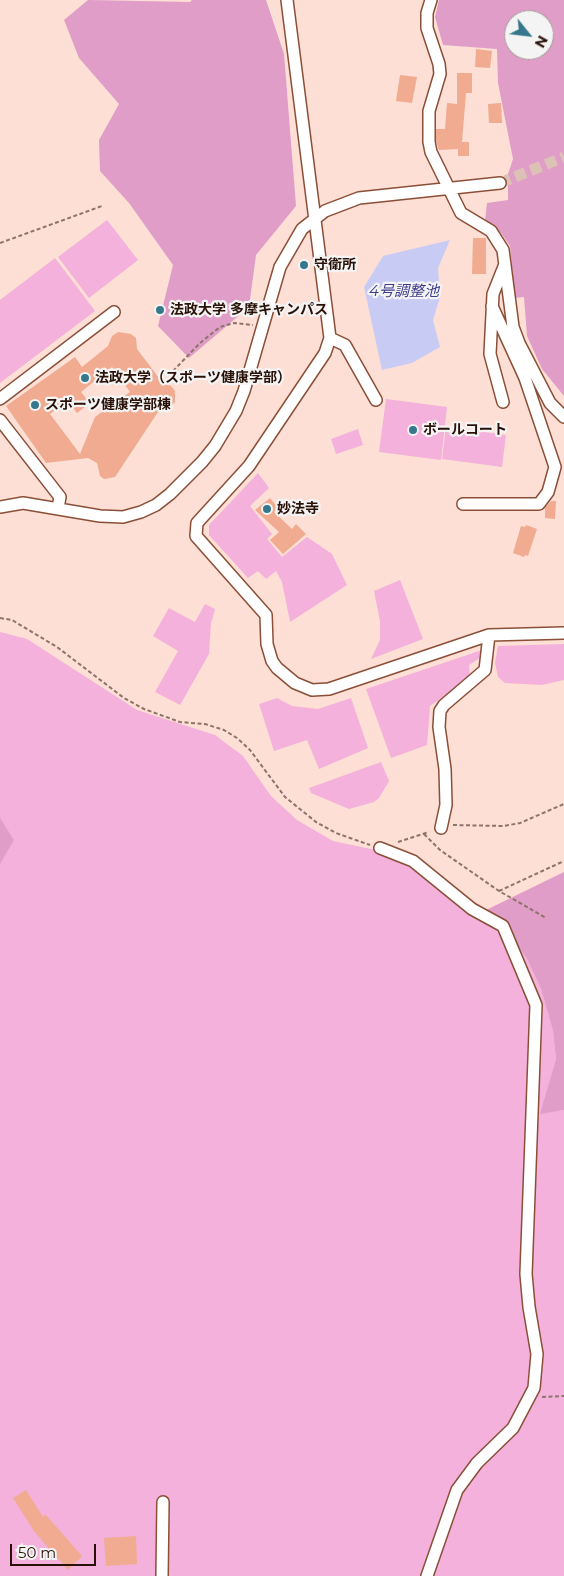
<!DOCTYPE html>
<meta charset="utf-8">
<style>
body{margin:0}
#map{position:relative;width:564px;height:1576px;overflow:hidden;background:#fddfd5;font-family:Montserrat,sans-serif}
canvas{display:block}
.north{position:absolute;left:504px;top:10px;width:50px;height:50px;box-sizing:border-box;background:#f4f4f4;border:1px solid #a39995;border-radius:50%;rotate:119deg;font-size:14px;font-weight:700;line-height:20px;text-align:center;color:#291107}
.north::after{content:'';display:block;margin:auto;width:18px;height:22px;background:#37778b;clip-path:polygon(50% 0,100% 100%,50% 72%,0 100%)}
.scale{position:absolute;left:10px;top:1544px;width:86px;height:22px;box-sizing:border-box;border:2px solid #291107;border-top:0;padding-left:6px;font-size:15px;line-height:18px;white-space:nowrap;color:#291107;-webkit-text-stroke:4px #f4f4f4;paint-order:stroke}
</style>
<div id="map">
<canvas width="564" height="1576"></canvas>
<div class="north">N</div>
<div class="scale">50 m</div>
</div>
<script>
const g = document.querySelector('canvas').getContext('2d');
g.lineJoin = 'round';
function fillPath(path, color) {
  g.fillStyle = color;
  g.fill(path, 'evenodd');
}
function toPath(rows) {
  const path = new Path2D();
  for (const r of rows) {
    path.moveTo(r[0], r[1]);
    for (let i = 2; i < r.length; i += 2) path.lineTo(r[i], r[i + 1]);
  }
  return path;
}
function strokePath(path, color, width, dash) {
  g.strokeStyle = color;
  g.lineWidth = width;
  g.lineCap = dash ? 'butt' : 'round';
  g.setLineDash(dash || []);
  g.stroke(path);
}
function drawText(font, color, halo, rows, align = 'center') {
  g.font = font + ' Montserrat,"Noto Sans JP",sans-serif';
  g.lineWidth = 4.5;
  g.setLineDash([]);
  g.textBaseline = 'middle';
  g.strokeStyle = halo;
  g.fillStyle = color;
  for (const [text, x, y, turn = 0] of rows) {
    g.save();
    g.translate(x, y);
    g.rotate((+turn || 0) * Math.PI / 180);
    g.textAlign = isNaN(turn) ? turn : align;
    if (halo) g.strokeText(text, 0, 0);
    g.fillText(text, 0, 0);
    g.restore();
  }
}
fillPath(toPath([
 [107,220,138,260,89,298,58,257],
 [55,258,95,311,0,383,0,300],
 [386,399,447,407,441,460,379,452],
 [446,427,506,435,502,467,442,459],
 [358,429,363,445,336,454,331,439],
 [258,473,269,488,250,506,272,534,267,539,282,557,307,537,332,554,347,585,290,622,282,582,276,571,266,579,258,571,248,578,209,535,209,525],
 [400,580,423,639,371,659,380,640,380,621,374,591],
 [205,604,215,609,211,623,209,654,180,705,155,692,178,651,153,636,169,608,195,622],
 [0,632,27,639,137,710,215,735,243,756,271,796,297,820,333,841,385,852,413,861,452,885,486,910,503,926,527,959,541,989,553,1031,556,1059,541,1113,564,1110,564,1576,0,1576],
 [564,644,564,680,542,685,505,683,498,677,495,663,498,646],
 [482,650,484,655,469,665,470,678,430,706,427,745,391,758,366,689],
 [277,698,292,706,318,709,351,698,368,748,319,769,307,740,274,751,259,704],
 [381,762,389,781,379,798,374,802,349,809,311,793,309,788]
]), '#f3b1db');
fillPath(toPath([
 [88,0,190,2,192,0,266,0,284,54,296,206,256,255,249,307,189,358,158,326,173,265,129,203,100,171,99,140,119,104,79,58,64,20],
 [439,0,564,0,564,396,542,369,527,336,524,297,515,298,510,246,501,233,485,221,487,203,508,200,508,174,513,159,498,83,497,49,443,45,435,17],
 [514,20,544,20,544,50,514,50],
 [0,818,14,840,0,864],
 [564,872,564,1110,540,1114,556,1059,553,1031,541,989,527,959,503,926,486,910]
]), '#df9dc7');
fillPath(toPath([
 [450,240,438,268,440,297,433,320,440,347,412,363,382,370,364,287,383,256]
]), '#c8ccf4');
fillPath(toPath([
 [476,49,492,51,490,68,475,67],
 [457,73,472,73,472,93,466,93,462,142,469,142,469,156,458,156,458,149,439,150,436,141,436,129,445,129,447,103,457,104],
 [400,75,417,77,412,103,396,101],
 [501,103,502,123,489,123,488,104],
 [473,238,486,238,486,274,472,274],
 [118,332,131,334,136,338,137,349,162,382,171,386,175,391,175,402,166,411,158,412,115,477,104,479,100,476,97,463,88,458,46,463,6,406,75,357,82,367,108,346,112,336],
 [112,367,130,392,95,417,80,454,50,414,68,401,77,413,90,403,81,392],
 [270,498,278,508,274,512,292,529,296,524,306,534,283,554,270,540,279,532,255,510],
 [551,501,556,501,555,519,545,518,545,508],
 [526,525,537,529,528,556,525,555,524,557,513,553,521,526,525,527],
 [26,1490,43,1517,45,1514,82,1556,68,1570,34,1531,13,1498],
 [136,1536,137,1564,106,1566,104,1538]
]), '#f0ab91');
strokePath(toPath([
 [500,183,564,157]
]), '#ddc0b6', 11, [11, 5.5]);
const minor = toPath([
 [287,0,330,338,325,353,249,466,197,523,196,536,266,615,267,644,272,661,277,668,295,683,312,690,329,689,489,635,564,633],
 [431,0,427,13,427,28,439,64,440,74,429,111,429,142,431,152,461,213,491,231,503,250,513,327,519,343,550,403,564,417],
 [330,338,345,345,376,400],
 [0,399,114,312],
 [503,402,490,354,493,294,505,264],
 [0,420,60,497,58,508],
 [463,504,539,504,548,492,555,467,525,378,492,306],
 [0,507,23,503,100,516,123,517,141,512,156,505,170,494,202,462,215,446,236,411,244,391,280,267,302,229,325,211,359,198,500,183],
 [441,828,446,805,445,769,439,727,440,711,444,705,485,670,489,635],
 [380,848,413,861,472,909,503,926,536,1005,526,1274,529,1307,537,1354,534,1388,513,1428,477,1463,457,1490,427,1576],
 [162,1576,163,1502]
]);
strokePath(minor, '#8b4e37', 14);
strokePath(toPath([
 [0,243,102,206],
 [173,371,200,343,220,327,234,323,253,325],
 [0,618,12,620,57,647,124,698,144,709,180,722,205,724,224,730,237,738,250,750,285,797,316,822,336,833,370,845],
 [453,825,504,826,520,823,564,804],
 [424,834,440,850,499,891,546,918],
 [398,842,429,832],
 [499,891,564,861],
 [542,1397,564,1396]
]), '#8e7369', 2, [4, 2.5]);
strokePath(minor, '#fff', 11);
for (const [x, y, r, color] of [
 [304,265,5,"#37778b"],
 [160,310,5,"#37778b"],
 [85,378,5,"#37778b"],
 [35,405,5,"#37778b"],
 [413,430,5,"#37778b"],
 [267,509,5,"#37778b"]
]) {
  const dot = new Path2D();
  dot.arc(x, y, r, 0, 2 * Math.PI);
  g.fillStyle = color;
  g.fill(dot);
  strokePath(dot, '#f4f4f4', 2);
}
drawText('bold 14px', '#291107', '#f4f4f4', [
 ["守衛所",314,265],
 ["法政大学 多摩キャンパス",170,310],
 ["法政大学（スポーツ健康学部）",95,378],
 ["スポーツ健康学部棟",45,405],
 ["ボールコート",423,430],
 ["妙法寺",277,509]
], 'left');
drawText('italic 15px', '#3f3d8a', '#f4f4f4', [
 ["4号調整池",404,292]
]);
</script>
